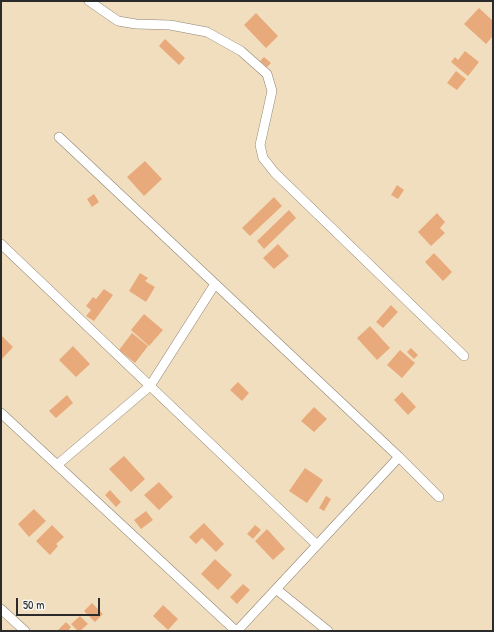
<!DOCTYPE html>
<style>
body{margin:0}
#map{position:relative;width:494px;height:632px;overflow:hidden;background:#f1debf;font-family:"Patrick Hand",sans-serif}
canvas{display:block}
.frame{position:absolute;inset:0;border:2px solid #2b2b2b;pointer-events:none}
.scale{position:absolute;left:16px;top:598px;width:84px;height:18px;box-sizing:border-box;border:2px solid #2b2b2b;border-top:0;padding-left:5px;font-size:12px;line-height:14px;white-space:nowrap;color:#2b2b2b;-webkit-text-stroke:3px #f6f6f2;paint-order:stroke}
</style>
<div id="map">
<canvas width="494" height="632"></canvas>
<div class="frame"></div>
<div class="scale">50 m</div>
</div>
<script>
const g = document.querySelector('canvas').getContext('2d');
g.lineJoin = 'round';
function fillPath(path, color) {
  g.fillStyle = color;
  g.fill(path, 'evenodd');
}
function toPath(rows) {
  const path = new Path2D();
  for (const r of rows) {
    path.moveTo(r[0], r[1]);
    for (let i = 2; i < r.length; i += 2) path.lineTo(r[i], r[i + 1]);
  }
  return path;
}
function strokePath(path, color, width, dash) {
  g.strokeStyle = color;
  g.lineWidth = width;
  g.lineCap = dash ? 'butt' : 'round';
  g.setLineDash(dash || []);
  g.stroke(path);
}
fillPath(toPath([
 [479,8,493,21,493,36,486,44,464,24],
 [256,13,278,36,266,48,244,25],
 [165,39,185,58,179,65,159,46],
 [465,51,479,62,468,76,451,62,455,57,458,60],
 [264,57,271,63,267,67,260,61],
 [456,71,466,79,457,90,447,83],
 [145,161,162,179,144,196,127,177],
 [397,185,404,190,398,199,391,195],
 [94,194,99,202,92,207,87,199],
 [274,197,282,206,250,236,242,228],
 [289,210,296,218,264,249,257,241],
 [437,213,445,222,440,228,445,233,431,246,418,232],
 [278,244,289,256,274,269,263,258],
 [434,253,452,272,443,281,425,262],
 [140,273,148,278,145,281,155,287,146,302,129,291],
 [104,289,113,295,94,321,86,316,91,310,86,306,93,297,96,299],
 [391,305,398,312,383,328,376,322],
 [144,314,163,330,149,346,131,330],
 [370,326,390,348,377,360,357,338],
 [132,333,148,346,135,363,119,350],
 [1,335,13,347,1,360],
 [73,346,90,364,76,377,59,360],
 [411,348,418,355,414,359,407,352],
 [400,350,415,363,402,378,387,365],
 [238,382,249,393,242,401,230,390],
 [402,392,416,407,408,415,394,400],
 [67,395,73,403,56,418,49,411],
 [314,407,327,419,314,432,301,421],
 [124,456,145,479,131,492,109,469],
 [305,468,323,480,307,503,289,491],
 [159,482,173,497,159,510,144,495],
 [110,490,121,502,116,507,105,495],
 [326,496,331,499,324,511,319,508],
 [34,509,46,521,29,537,18,524],
 [146,511,153,520,141,529,134,520],
 [204,523,224,544,216,552,202,538,196,544,189,537],
 [52,525,64,537,56,544,58,546,50,555,36,541],
 [255,525,261,530,253,539,247,534],
 [267,529,285,549,273,560,255,541],
 [215,559,232,575,218,590,201,574],
 [243,584,250,590,237,604,230,597],
 [92,603,103,614,95,622,84,611],
 [163,605,178,619,168,630,153,616],
 [80,616,88,624,80,631,78,631,71,624],
 [66,622,71,627,68,631,57,631]
]), '#e8aa7b');
const minor = toPath([
 [89,1,118,21,136,24,170,25,207,32,241,51,267,74,272,91,260,145,263,158,275,173,464,356],
 [59,137,399,457,439,497],
 [1,244,317,545],
 [1,413,236,631],
 [57,465,150,386,215,284],
 [276,589,328,631],
 [1,609,25,631],
 [237,631,399,457]
]);
strokePath(minor, '#8e8475', 10);
strokePath(minor, '#fff', 9);
</script>
